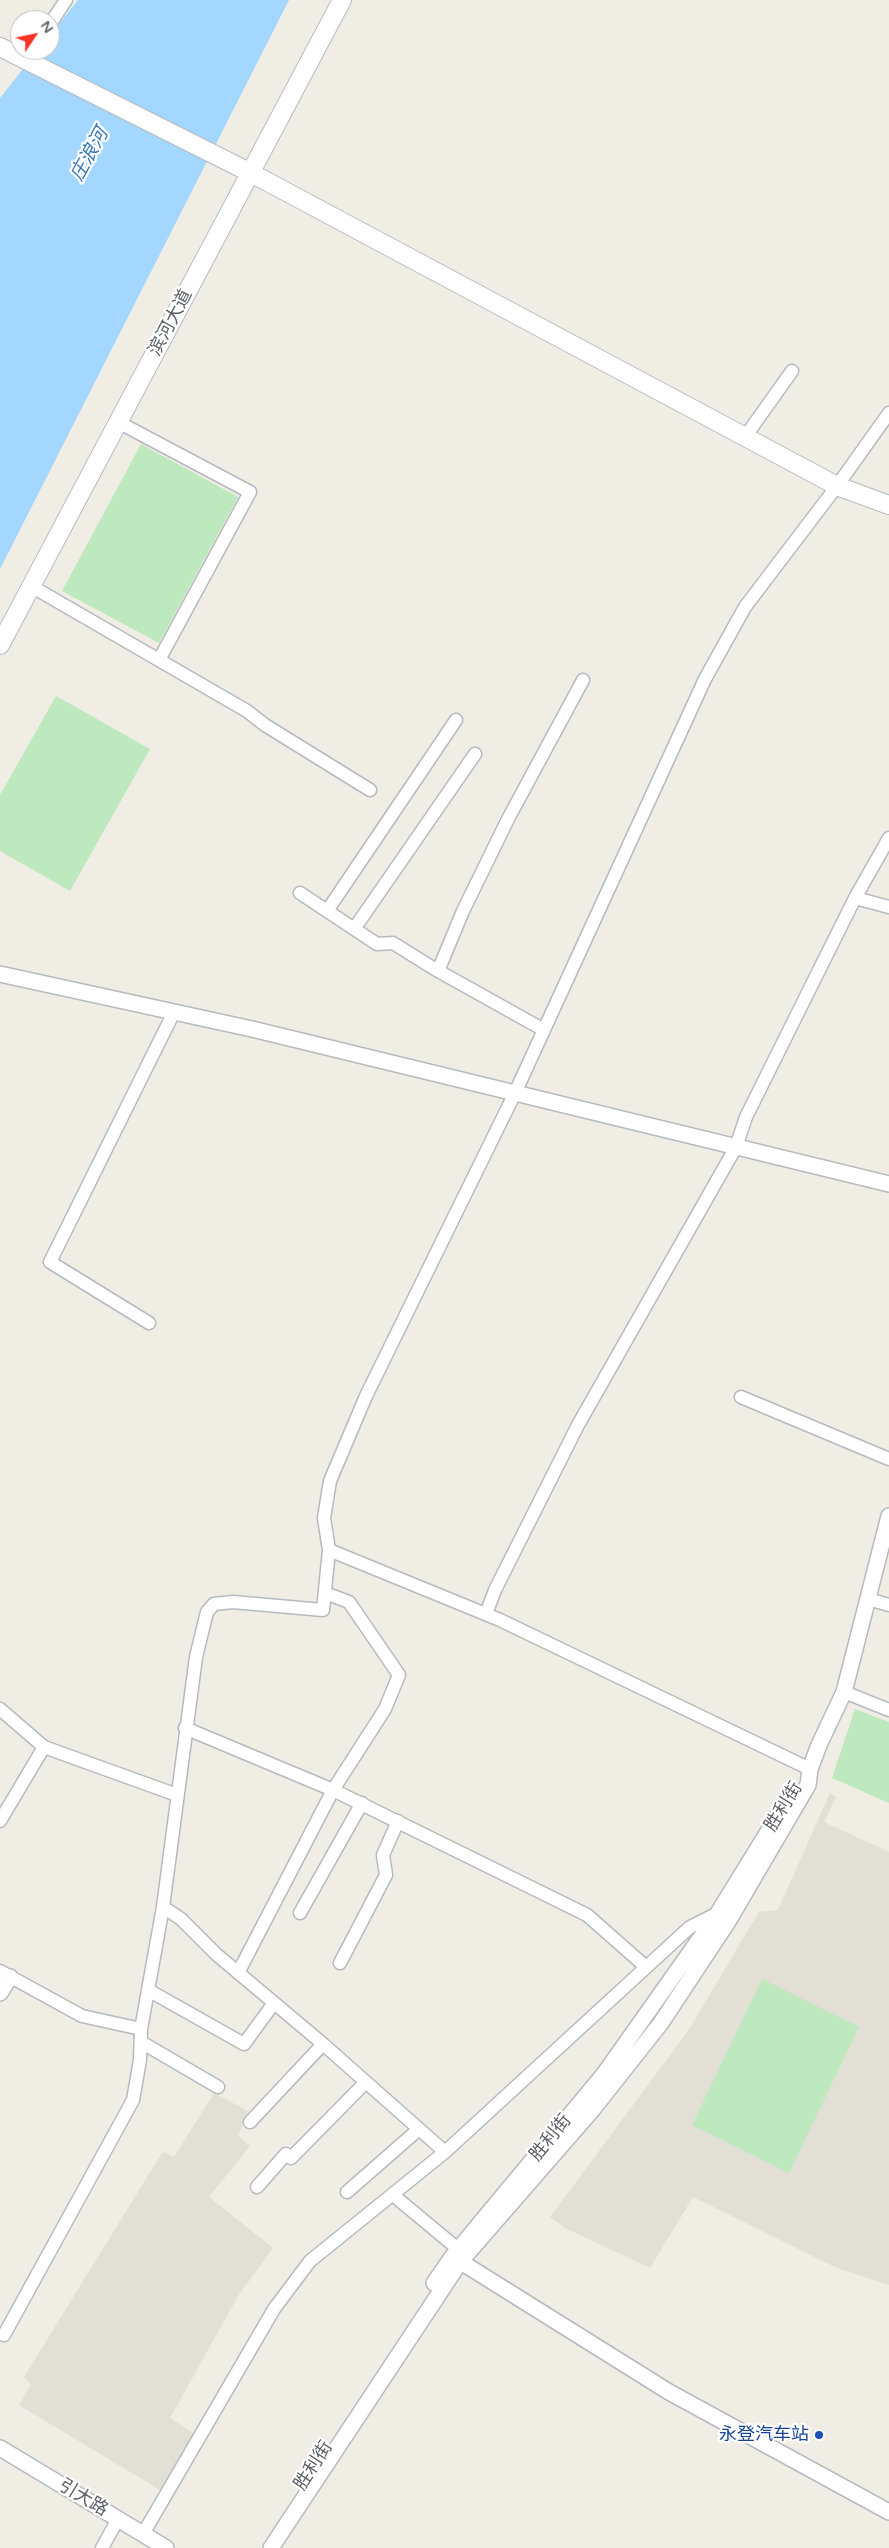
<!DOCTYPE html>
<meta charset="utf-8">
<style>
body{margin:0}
#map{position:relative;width:889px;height:2548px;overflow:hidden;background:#efede4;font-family:"Varela Round",sans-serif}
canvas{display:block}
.north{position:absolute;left:10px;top:10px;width:50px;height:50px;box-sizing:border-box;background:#fff;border:1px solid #bebfc2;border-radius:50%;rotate:56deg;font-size:14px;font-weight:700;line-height:20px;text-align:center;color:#5c6066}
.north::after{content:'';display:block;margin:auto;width:18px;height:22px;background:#f63423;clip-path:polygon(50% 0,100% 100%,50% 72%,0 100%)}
</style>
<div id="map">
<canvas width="889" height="2548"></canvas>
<div class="north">N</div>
</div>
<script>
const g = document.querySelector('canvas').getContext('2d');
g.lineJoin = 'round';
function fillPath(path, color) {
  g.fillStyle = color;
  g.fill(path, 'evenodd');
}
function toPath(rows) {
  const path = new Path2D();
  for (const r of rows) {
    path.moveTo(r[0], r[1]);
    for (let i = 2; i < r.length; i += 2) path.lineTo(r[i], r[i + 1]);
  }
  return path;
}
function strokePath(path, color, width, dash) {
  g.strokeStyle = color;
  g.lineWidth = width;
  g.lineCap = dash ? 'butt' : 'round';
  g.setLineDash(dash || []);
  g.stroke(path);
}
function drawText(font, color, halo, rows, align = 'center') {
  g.font = font + ' "Varela Round","Noto Sans SC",sans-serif';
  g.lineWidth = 4.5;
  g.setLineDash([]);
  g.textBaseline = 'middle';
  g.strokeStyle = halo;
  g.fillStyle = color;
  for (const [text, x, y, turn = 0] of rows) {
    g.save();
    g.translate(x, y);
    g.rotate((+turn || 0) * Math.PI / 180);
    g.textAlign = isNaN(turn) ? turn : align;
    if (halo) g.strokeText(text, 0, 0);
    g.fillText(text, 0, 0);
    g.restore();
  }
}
fillPath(toPath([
 [830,1793,836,1797,824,1822,889,1852,889,2285,837,2268,693,2197,650,2268,565,2228,550,2217,688,2031,759,1912,778,1910],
 [214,2093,248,2111,238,2136,250,2146,209,2197,273,2248,238,2296,170,2418,194,2434,160,2490,19,2405,31,2384,24,2377,144,2182,163,2152,174,2157]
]), '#e2dfd4');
fillPath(toPath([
 [141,444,238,497,159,643,62,591],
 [56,696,150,749,70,891,0,851,0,795],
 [855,1709,889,1722,889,1803,832,1778],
 [762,1979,859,2027,789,2173,692,2125]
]), '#bee9be');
fillPath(toPath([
 [78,0,289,0,0,569,0,98,38,50,50,50,50,35]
]), '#a4d7ff');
const minor = toPath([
 [50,24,66,0],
 [118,422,250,492,159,660],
 [745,437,792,371],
 [31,586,247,711,265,725,370,790],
 [300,893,377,944,393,943,433,968,544,1030],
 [855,898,889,907],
 [327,911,456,720],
 [354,929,475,754],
 [438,971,463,911,508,819,583,680],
 [149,1323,50,1262,174,1012],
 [741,1397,889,1459],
 [329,1550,500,1620,810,1769],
 [868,1599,889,1605],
 [486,1614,495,1590,578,1425,736,1147,746,1117,855,898,889,838],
 [844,1692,889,1710],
 [0,1709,44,1747,177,1795],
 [185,1728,333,1790,587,1915,646,1967],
 [0,1821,44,1747],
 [163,1907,181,1919,216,1954,323,2044,445,2152],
 [300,1913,362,1803],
 [340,1963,386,1875,383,1855,398,1821],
 [0,1971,82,2016,141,2029,163,1907,196,1657,207,1612,214,1604,233,1602,323,1610,329,1550,324,1518,330,1481,366,1396,515,1093,705,679,745,607,837,486,889,413],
 [238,1973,333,1790,385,1709,399,1675,349,1602,325,1593],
 [148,1990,244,2044,274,2003],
 [141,2042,218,2087],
 [250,2122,323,2044],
 [257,2187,286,2154,291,2158,366,2082],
 [347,2192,419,2129],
 [393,2195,458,2249],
 [4,2335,133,2100,140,2060,141,2029],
 [143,2534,274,2309,310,2261,445,2152,690,1927,718,1913],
 [102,2548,118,2519]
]);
const tertiary = toPath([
 [0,974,252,1029,889,1184],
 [0,1993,10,1977],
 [453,2257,669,2392,889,2512],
 [434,2283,452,2257,604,2074,718,1913,790,1796],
 [0,2448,166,2548],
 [271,2548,460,2262,593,2109,661,2023,729,1920,808,1785,810,1769,819,1745,844,1692,889,1516]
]);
const secondary = toPath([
 [0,47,251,173,837,486,889,505],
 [0,645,342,0]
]);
strokePath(minor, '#b6babf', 15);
strokePath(tertiary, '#b6babf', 18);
strokePath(secondary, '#b7bbc1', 20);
strokePath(minor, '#fff', 12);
strokePath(tertiary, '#fff', 15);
strokePath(secondary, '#fff', 18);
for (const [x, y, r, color] of [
 [819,2435,5,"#1a4fb4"]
]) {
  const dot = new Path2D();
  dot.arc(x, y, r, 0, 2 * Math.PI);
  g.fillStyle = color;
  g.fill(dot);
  strokePath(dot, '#fff', 2);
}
drawText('18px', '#5c6066', '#fff', [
 ["滨河大道",171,323,-62],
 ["胜利街",784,1807,-58],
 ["胜利街",551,2138,-51],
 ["胜利街",314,2466,-57],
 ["引大路",83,2498,31]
]);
drawText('18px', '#164399', '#fff', [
 ["永登汽车站",809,2435]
], 'right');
drawText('italic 19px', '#3977b9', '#fff', [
 ["庄浪河",90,155,-61]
]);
</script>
